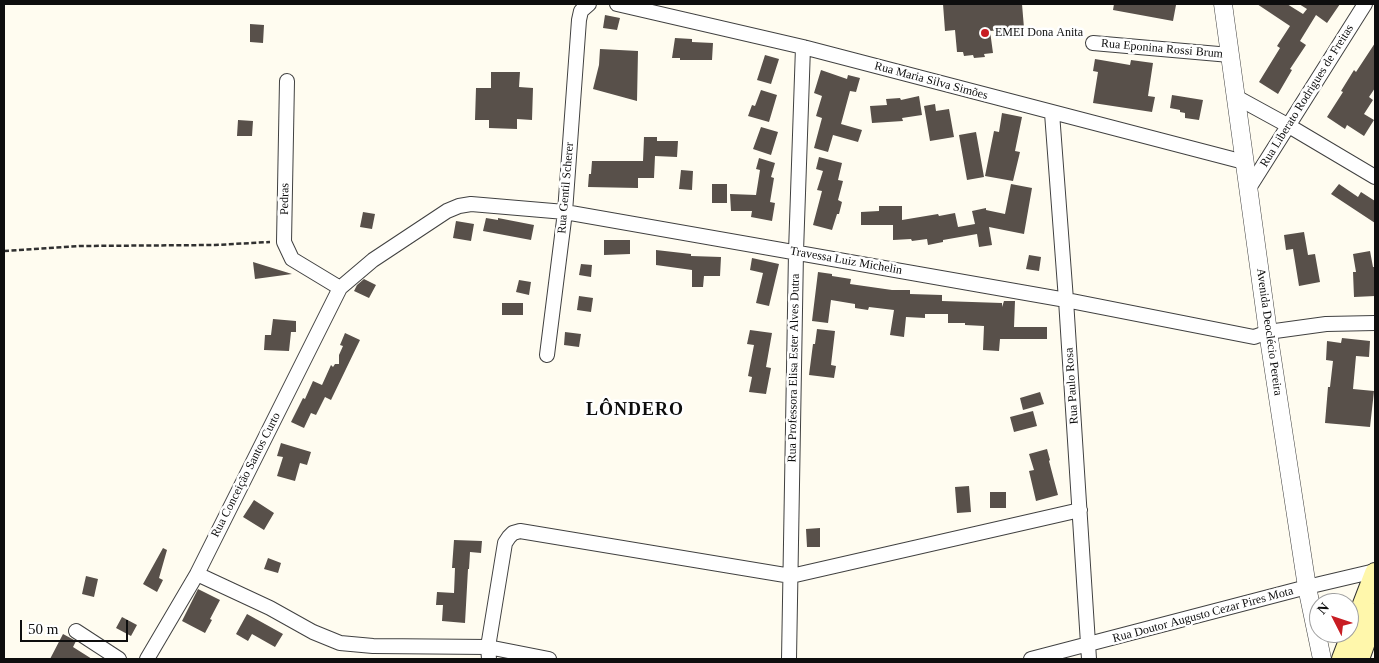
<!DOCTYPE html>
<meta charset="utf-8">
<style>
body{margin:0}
#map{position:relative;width:1379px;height:663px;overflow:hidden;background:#fffcf0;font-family:Georgia,serif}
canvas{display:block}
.frame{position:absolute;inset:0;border:5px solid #0e0e0e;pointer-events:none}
.north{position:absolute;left:1309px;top:593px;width:50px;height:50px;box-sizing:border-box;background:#fff;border:1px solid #9f9f9f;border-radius:50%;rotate:311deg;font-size:14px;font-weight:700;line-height:20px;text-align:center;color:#0e0e0e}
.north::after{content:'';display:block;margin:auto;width:18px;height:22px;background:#c81d23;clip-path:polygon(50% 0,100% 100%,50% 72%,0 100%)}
.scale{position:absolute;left:20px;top:620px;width:108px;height:22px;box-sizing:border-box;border:2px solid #0e0e0e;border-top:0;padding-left:6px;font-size:15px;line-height:18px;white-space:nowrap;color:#0e0e0e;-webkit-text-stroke:4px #fff;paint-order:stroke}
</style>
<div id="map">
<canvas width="1379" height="663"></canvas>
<div class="frame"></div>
<div class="north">N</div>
<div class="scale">50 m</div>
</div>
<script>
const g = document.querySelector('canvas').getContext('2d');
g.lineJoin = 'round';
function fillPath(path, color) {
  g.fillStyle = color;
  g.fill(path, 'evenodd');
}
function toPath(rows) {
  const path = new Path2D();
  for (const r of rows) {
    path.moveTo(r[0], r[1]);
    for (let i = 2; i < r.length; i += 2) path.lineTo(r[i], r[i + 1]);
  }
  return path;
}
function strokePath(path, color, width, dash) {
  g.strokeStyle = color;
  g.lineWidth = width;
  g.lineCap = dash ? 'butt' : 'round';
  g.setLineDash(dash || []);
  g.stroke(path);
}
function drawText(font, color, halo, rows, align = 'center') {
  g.font = font + ' Georgia,serif';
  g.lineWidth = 5;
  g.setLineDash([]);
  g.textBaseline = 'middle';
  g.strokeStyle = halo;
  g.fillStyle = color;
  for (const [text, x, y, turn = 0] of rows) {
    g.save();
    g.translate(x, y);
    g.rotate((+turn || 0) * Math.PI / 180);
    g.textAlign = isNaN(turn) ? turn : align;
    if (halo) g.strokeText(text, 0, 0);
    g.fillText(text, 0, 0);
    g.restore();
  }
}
fillPath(toPath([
 [943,4,1022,4,1024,28,990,31,993,53,984,54,985,57,974,58,973,55,964,56,963,52,957,52,955,30,945,31],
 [1114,4,1168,4,1176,5,1173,21,1113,10],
 [1257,4,1287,4,1303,14,1307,9,1299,4,1340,4,1327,23,1316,15,1300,41,1306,45,1290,69,1292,70,1278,94,1259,82,1280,48,1277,46,1290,26],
 [605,15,620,18,617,30,603,28],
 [250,24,264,25,263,43,250,42],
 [675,38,692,39,692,42,713,43,712,60,680,60,680,58,672,58],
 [1375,43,1375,88,1369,97,1373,100,1364,114,1374,120,1364,136,1347,125,1345,129,1327,117,1343,92,1341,91,1354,70,1356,72],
 [600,49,638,51,637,101,593,89,599,65],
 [765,55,779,59,771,84,757,80],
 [1095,59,1130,65,1131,60,1153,63,1148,96,1155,97,1152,112,1093,103,1098,72,1093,71],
 [821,70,847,79,848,75,860,78,856,92,850,91,841,124,862,130,858,142,833,135,828,152,814,148,822,118,816,116,822,96,814,93],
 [491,72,520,72,519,87,533,88,532,120,517,119,517,129,489,128,489,120,475,120,476,88,491,88],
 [761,90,777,95,769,122,748,116,752,105,755,106],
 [1172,95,1203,100,1199,120,1185,118,1185,113,1180,112,1180,110,1170,108],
 [919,96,922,115,902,118,903,121,872,123,870,106,887,105,886,99,900,98,901,100],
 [935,104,936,111,949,109,954,137,930,141,924,106],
 [1002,113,1022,117,1015,151,1020,152,1013,181,985,176,994,131,999,132],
 [238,120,253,121,252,136,237,136],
 [761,127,778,132,771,155,753,149],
 [976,132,984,177,967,180,959,135],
 [644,137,657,137,657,141,678,141,677,157,655,156,654,178,638,178,638,188,588,187,589,174,591,174,592,161,643,161],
 [819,157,842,163,838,180,843,181,838,200,842,202,839,214,837,214,832,230,813,225,822,191,817,190,823,171,816,169],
 [759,158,775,163,771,177,774,178,770,202,775,203,772,221,751,217,752,211,731,211,730,194,756,195,760,170,756,169],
 [681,170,693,171,692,190,679,189],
 [712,184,727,184,727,203,712,203],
 [1011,184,1032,188,1024,234,989,227,992,245,979,247,977,234,943,240,943,242,928,245,927,239,912,241,911,239,893,240,893,225,861,225,861,212,879,211,879,206,902,206,902,220,938,214,939,216,955,213,958,227,975,224,972,211,986,208,986,210,1005,214],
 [1339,184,1358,197,1361,192,1375,201,1375,223,1331,194],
 [363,212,375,214,372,229,360,227],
 [486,218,498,220,498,218,534,225,531,240,483,231],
 [456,221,474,224,471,241,453,238],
 [1304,232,1308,255,1315,254,1320,282,1299,286,1293,249,1286,250,1284,235],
 [604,240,630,240,630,254,604,255],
 [656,250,691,254,691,256,721,257,720,276,704,276,703,287,692,287,692,270,656,265],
 [1370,251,1373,267,1375,267,1375,296,1354,297,1353,272,1356,272,1353,254],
 [1029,255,1041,257,1039,271,1026,269],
 [752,258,779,264,769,306,756,303,763,273,750,270],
 [253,262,292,274,255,279],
 [581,264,592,265,591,277,579,275],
 [818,272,832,274,832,276,851,279,850,284,892,290,910,290,910,294,942,295,942,301,1002,303,1002,307,1004,301,1015,301,1014,327,1047,327,1047,339,1000,339,999,351,983,350,984,326,965,325,965,323,948,323,948,314,925,314,925,318,906,317,904,337,890,335,894,310,869,307,868,310,855,308,855,304,831,300,828,323,812,321],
 [364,279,376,285,369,298,354,291,357,285],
 [519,280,531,282,529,295,516,292],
 [579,296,593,298,591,312,577,310],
 [502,303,523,303,523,315,502,315],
 [273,319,296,321,296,332,291,332,289,351,264,350,265,335,271,335],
 [817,329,835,331,831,365,836,366,834,378,809,375,813,344,815,344],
 [750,330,772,333,766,367,771,368,766,394,749,392,752,377,748,376,754,345,747,344],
 [565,332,581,334,579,347,564,345],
 [345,333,360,340,331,400,325,397,316,415,311,413,304,428,291,422,303,398,305,399,313,381,322,385,331,365,333,367,335,364,339,364,339,355,343,346,340,345],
 [1342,338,1370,341,1369,357,1356,356,1353,389,1374,391,1370,427,1325,423,1328,387,1330,387,1333,361,1326,360,1327,341,1341,343],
 [1040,392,1044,404,1023,410,1020,398],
 [1033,411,1037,426,1014,432,1010,417],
 [281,443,311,452,307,465,300,463,295,481,277,476,283,457,277,456],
 [1047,449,1050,460,1049,461,1058,495,1036,501,1029,471,1034,470,1029,454],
 [969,486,971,512,957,513,955,487],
 [990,492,1006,492,1006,508,990,508],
 [254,500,274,513,264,530,243,517],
 [820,528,820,547,807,547,806,529],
 [454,540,482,541,481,553,470,552,469,569,468,569,465,623,442,621,443,605,436,605,437,592,454,593,455,568,452,568],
 [163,548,167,550,159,578,163,580,157,592,143,584],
 [268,558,281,563,278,573,264,569],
 [86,576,98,579,94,597,82,594],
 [198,589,220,600,210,619,212,620,205,633,182,621],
 [247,614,283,634,275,647,252,634,248,641,236,634],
 [122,617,137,625,131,636,116,628],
 [63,634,76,641,73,647,92,659,50,659]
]), '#58504a');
const minor = toPath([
 [617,4,803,47,1244,162],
 [1093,43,1230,55],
 [287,81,284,242,292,259,340,288],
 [1236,97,1289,126,1375,177],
 [1052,113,1066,300,1089,659],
 [1249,188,1365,4],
 [547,355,565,212,579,20,581,11,589,4],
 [197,574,270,608,313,632,340,643,373,646,488,647,549,659],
 [76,631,119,659],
 [147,659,197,574,340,288,373,260,447,211,459,206,471,204,565,212,1066,300,1254,337,1268,332,1326,324,1375,323],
 [489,659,488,647,505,543,509,537,513,533,520,531,791,576,1080,510],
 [789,659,796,252,803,47],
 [1031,659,1307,587,1375,571]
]);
const tertiary = toPath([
 [1223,4,1268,332,1307,587,1322,659]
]);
const secondary = toPath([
 [1342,659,1375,573],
 [1359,659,1375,614]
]);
strokePath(minor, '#414141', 16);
strokePath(tertiary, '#414141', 19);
strokePath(secondary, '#303030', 22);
strokePath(toPath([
 [4,251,79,246,215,245,270,242]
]), '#303030', 2.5, [5, 2.5]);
strokePath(minor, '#fff', 14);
strokePath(tertiary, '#fff', 18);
strokePath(secondary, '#fff7ab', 20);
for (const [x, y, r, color] of [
 [985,33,5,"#c81d23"]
]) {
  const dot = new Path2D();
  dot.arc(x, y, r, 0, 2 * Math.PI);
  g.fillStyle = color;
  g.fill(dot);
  strokePath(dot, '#fff', 2);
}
drawText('12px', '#0e0e0e', '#fff', [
 ["EMEI Dona Anita",995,33]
], 'left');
drawText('12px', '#0e0e0e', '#fff', [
 ["Rua Eponina Rossi Brum",1162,49,5],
 ["Rua Maria Silva Simões",931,81,15],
 ["Rua Liberato Rodrigues de Freitas",1307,96,-58],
 ["Rua Gentil Scherer",566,188,-85],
 ["Pedras",285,199,-89],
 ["Travessa Luiz Michelin",846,261,10],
 ["Avenida Deoclécio Pereira",1269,332,82],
 ["Rua Professora Elisa Ester Alves Dutra",794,368,-89],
 ["Rua Paulo Rosa",1072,386,-94],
 ["Rua Conceição Santos Curto",246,475,-63],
 ["Rua Doutor Augusto Cezar Pires Mota",1203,615,-15]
]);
g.letterSpacing = '1px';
drawText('bold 18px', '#0e0e0e', '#fff', [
 ["LÔNDERO",635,410]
]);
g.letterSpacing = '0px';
</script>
